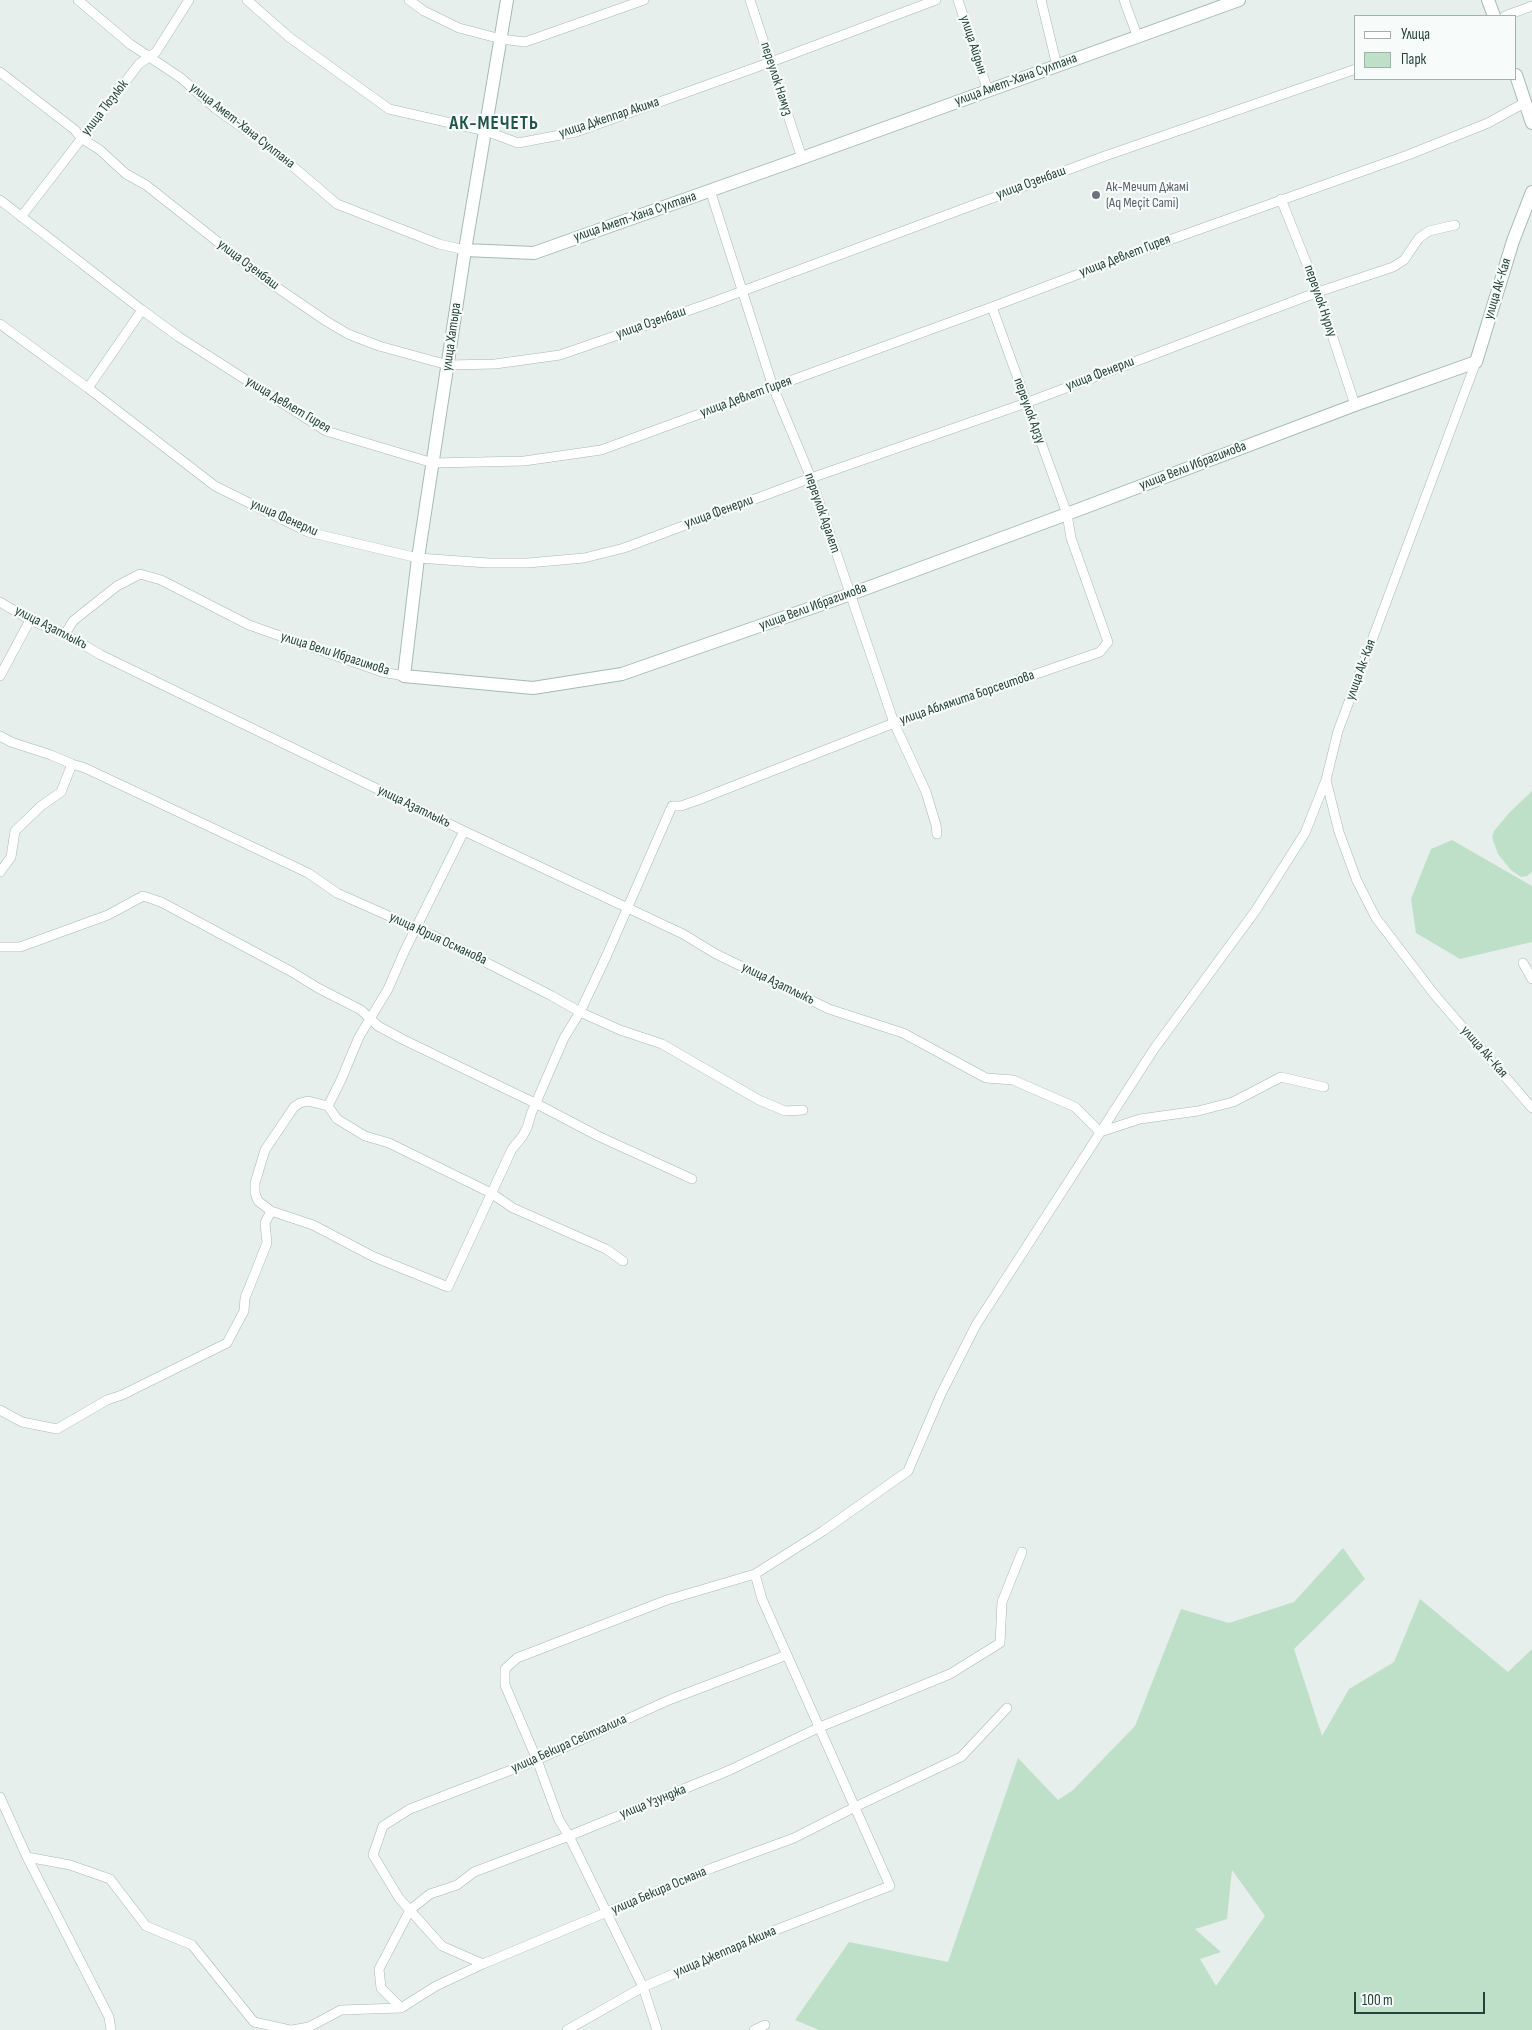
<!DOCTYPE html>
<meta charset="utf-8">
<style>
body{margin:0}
#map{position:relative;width:1532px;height:2030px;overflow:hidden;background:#e6efeb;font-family:"Sofia Sans Condensed",sans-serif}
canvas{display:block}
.legend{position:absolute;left:1354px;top:15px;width:162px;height:65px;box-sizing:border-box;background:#f7fbf9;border:1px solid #a3b1ad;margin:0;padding:6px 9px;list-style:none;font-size:15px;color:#24423a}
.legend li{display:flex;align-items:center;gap:10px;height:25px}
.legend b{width:25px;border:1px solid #a3b1ad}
.scale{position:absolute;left:1354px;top:1992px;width:131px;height:22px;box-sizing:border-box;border:2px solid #24423a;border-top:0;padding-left:6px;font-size:15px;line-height:18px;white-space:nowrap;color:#24423a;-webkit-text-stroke:4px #f7fbf9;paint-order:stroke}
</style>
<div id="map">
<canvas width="1532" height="2030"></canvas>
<ul class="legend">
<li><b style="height:6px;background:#fff"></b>Улица</li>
<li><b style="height:14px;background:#bfe0c8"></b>Парк</li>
</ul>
<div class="scale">100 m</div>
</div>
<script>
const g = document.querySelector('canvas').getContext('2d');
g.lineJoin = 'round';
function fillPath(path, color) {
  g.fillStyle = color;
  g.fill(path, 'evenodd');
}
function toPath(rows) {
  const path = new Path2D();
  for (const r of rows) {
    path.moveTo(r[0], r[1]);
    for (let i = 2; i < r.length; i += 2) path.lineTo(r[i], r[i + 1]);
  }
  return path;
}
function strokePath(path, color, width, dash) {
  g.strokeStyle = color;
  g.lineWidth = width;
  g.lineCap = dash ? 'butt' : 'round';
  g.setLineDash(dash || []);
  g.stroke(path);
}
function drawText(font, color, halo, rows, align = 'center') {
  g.font = font + ' "Sofia Sans Condensed",sans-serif';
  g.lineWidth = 4.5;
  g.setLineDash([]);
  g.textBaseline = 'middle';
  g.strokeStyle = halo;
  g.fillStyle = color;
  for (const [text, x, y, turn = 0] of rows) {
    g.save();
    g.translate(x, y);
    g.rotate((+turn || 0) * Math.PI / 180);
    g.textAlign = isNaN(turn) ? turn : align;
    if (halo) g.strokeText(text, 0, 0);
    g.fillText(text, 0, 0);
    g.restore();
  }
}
fillPath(toPath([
 [1532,791,1532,872,1527,876,1521,877,1511,870,1498,854,1492,837,1494,831,1509,813],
 [1452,840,1532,886,1532,942,1460,959,1416,933,1411,899,1431,849],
 [1343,1548,1365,1579,1294,1649,1322,1736,1349,1689,1394,1662,1420,1599,1508,1672,1532,1649,1532,2030,819,2030,795,2020,849,1942,948,1962,1018,1758,1058,1800,1073,1790,1135,1726,1181,1609,1229,1623,1294,1602],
 [1232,1870,1265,1916,1216,1986,1200,1959,1221,1952,1195,1929,1227,1919]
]), '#bfe0c8');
const street = toPath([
 [78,0,130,44,181,78,216,109,270,147,337,204,439,244,465,250],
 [247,0,289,37,389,109,486,131,518,143,576,132,771,62,936,0],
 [409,0,424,11,459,28,501,39,525,42,644,0],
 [750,0,802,158],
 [958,0,988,91],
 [1041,0,1057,66],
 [1124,0,1138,38],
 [1505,16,1532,6],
 [0,72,75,130,81,138,100,150,126,174,146,185,266,280,326,321,348,334,379,346,448,365,495,364,560,355,713,302,1105,156,1356,69],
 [710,190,773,387,811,478,894,723,926,792,936,825,937,834],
 [1281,199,1318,292,1355,405],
 [0,200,142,310,179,337,326,431,433,463,524,461,601,450,992,307,1147,248,1408,155,1488,123,1526,102],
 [21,217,139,64,156,52,189,0],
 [0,324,88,388,215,486,308,532,418,558,488,563,528,563,584,558,624,548,811,478,1026,403,1318,292,1393,267,1404,260,1419,238,1429,231,1455,225],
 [1476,362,1338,731,1326,780,1339,832,1357,881,1376,918,1434,994,1532,1108],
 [88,388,142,310],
 [0,602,30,620,65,634,101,655,464,831,683,934,716,954,829,1009,903,1033,986,1078,1013,1080,1075,1107,1100,1132,1140,1119,1198,1111,1233,1102,1281,1077,1324,1087],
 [65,634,73,621,117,586,140,574,161,580,249,625,382,672,404,676],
 [0,676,30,620],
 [0,736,11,742,51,755,72,764],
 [0,872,11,857,15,831,41,806,61,792,72,764,85,768,308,873,337,893,434,936,552,996,580,1012,620,1030,662,1044,759,1100,785,1111,803,1110],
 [0,947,20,947,108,915,143,896,161,902,292,972,318,988,361,1010,378,1026,404,1040,537,1104,598,1136,692,1179],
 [1523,963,1532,979],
 [328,1106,337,1119,365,1136,389,1143,491,1193,513,1208,606,1249,623,1261],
 [271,1211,258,1201,255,1193,255,1183,265,1150,294,1107,300,1103,308,1101,328,1106,341,1080,359,1037,388,989,405,950,464,831],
 [0,1410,22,1422,57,1429,107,1400,122,1395,227,1343,244,1311,245,1298,267,1243,265,1223,271,1211,313,1225,374,1257,448,1287,512,1149,522,1137,527,1128,531,1114,564,1038,580,1012,606,957,672,806,681,806,698,800,894,723,1100,652,1108,642,1071,538,1067,514,992,307],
 [0,1797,27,1857,109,2017,111,2030],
 [27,1857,70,1865,110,1879,146,1926,192,1945,254,2022,290,2030],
 [483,1964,442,1946,399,1898,373,1855,383,1826,410,1809,537,1760,669,1700,787,1655],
 [401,2008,381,1988,379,1969,410,1910,430,1894,457,1885,474,1872,569,1836,730,1770,820,1727,950,1674,1000,1643,1002,1602,1022,1552],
 [292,2030,309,2027,341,2010,401,2008,436,1986,483,1964,712,1868,794,1838,855,1807,961,1757,1007,1708],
 [567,2030,643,1987,773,1931,890,1886,762,1599,755,1574],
 [657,2030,643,1987,569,1836,559,1820,537,1760,505,1685,505,1669,517,1658,667,1600,755,1574,823,1531,908,1471,941,1394,976,1325,1154,1049,1256,910,1305,833,1326,780],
 [754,2030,765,2025]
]);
const secondary = toPath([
 [507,0,465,250,418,558,404,676,533,688,622,674,851,594,1067,514,1355,405,1476,362,1513,241,1532,192],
 [1488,0,1494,16],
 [1516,75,1532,123],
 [465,250,534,253,802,158,1239,0]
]);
strokePath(street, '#a8b8b2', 10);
strokePath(secondary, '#a4bbb3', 14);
strokePath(street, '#fff', 9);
strokePath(secondary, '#fff', 12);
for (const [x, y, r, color] of [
 [1096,195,5,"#6b7280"]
]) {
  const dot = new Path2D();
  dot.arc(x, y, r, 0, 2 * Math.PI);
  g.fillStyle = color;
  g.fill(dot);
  strokePath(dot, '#f7fbf9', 2);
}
drawText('14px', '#24423a', '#f7fbf9', [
 ["улица Айдын",973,45,72],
 ["переулок Намуз",776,79,72],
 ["улица Амет-Хана Султана",1016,80,-20],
 ["улица Тюзлюк",105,108,-52],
 ["улица Джеппар Акима",609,118,-18],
 ["улица Амет-Хана Султана",242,126,38],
 ["улица Озенбаш",1031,183,-20],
 ["улица Амет-Хана Султана",635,217,-19],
 ["улица Девлет Гирея",1125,256,-21],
 ["улица Озенбаш",248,265,37],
 ["улица Ак-Кая",1498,289,-73],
 ["переулок Нурлу",1320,301,71],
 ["улица Озенбаш",651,323,-19],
 ["улица Хатыра",452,337,-82],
 ["улица Фенерли",1100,374,-21],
 ["улица Девлет Гирея",746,397,-20],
 ["улица Девлет Гирея",288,405,31],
 ["переулок Арзу",1029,411,70],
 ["улица Вели Ибрагимова",1193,466,-21],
 ["улица Фенерли",719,512,-20],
 ["переулок Адалет",822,513,71],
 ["улица Фенерли",284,518,24],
 ["улица Вели Ибрагимова",813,607,-20],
 ["улица Азатлыкъ",51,628,27],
 ["улица Вели Ибрагимова",335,654,18],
 ["улица Ак-Кая",1361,670,-70],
 ["улица Аблямита Борсеитова",967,698,-19],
 ["улица Азатлыкъ",414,807,26],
 ["улица Юрия Османова",438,939,25],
 ["улица Азатлыкъ",778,984,26],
 ["улица Ак-Кая",1484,1052,49],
 ["улица Бекира Сейтхалила",569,1744,-24],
 ["улица Узунджа",653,1802,-22],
 ["улица Бекира Османа",659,1891,-23],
 ["улица Джеппара Акима",725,1952,-23]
]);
drawText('14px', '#5b616d', '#f7fbf9', [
 ["Ак-Мечит Джамі",1106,187],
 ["(Aq Meçit Cami)",1106,203]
], 'left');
g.letterSpacing = '1px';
drawText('bold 19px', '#1f5548', '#f7fbf9', [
 ["АК-МЕЧЕТЬ",494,124]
]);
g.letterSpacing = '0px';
</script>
